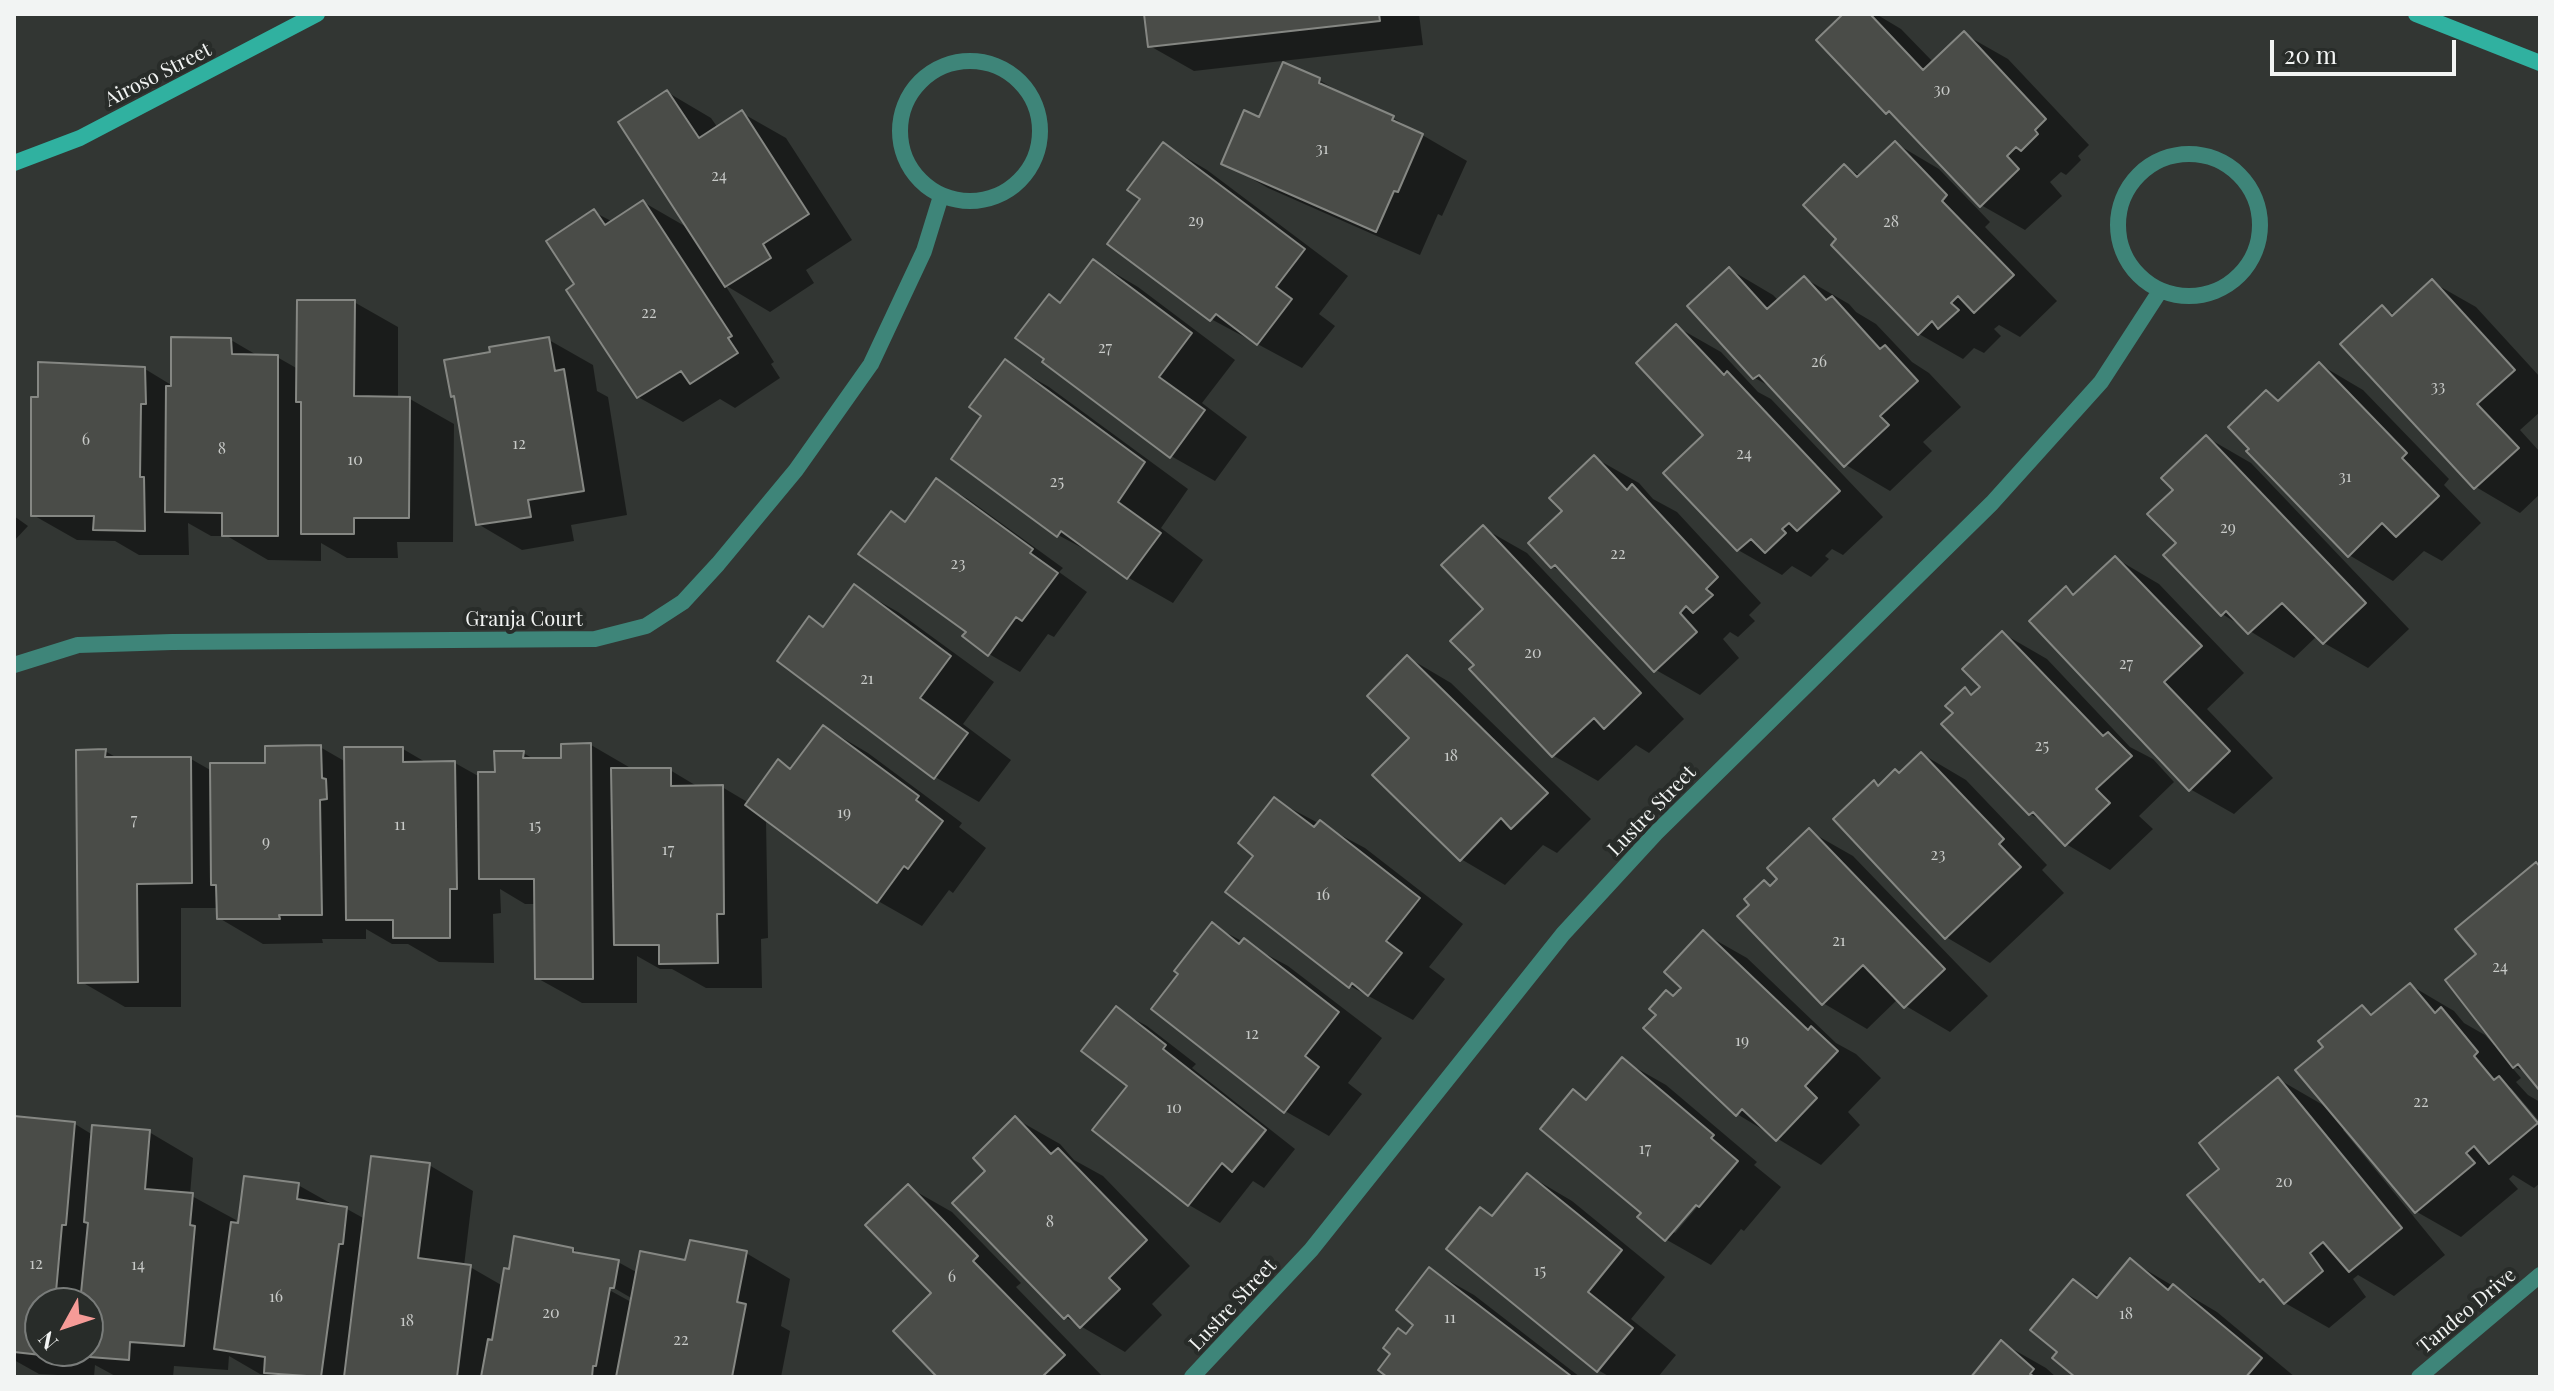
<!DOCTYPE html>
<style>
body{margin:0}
#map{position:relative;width:2554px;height:1391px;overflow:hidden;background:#323633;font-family:"Playfair Display",serif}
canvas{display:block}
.frame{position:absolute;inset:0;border:16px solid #f2f4f3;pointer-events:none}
.north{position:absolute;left:24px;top:1287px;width:80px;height:80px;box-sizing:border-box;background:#282c29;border:2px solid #797c7a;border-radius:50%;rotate:230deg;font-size:22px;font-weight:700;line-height:32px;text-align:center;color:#f2f4f3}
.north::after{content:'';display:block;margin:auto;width:28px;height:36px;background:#f59b97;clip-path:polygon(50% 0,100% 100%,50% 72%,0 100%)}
.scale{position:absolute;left:2270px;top:40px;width:186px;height:36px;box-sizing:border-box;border:4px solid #f2f4f3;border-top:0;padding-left:10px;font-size:24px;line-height:28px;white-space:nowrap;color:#f2f4f3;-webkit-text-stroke:6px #282c29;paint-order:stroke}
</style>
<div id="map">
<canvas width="2554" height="1391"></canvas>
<div class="frame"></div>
<div class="north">N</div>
<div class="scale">20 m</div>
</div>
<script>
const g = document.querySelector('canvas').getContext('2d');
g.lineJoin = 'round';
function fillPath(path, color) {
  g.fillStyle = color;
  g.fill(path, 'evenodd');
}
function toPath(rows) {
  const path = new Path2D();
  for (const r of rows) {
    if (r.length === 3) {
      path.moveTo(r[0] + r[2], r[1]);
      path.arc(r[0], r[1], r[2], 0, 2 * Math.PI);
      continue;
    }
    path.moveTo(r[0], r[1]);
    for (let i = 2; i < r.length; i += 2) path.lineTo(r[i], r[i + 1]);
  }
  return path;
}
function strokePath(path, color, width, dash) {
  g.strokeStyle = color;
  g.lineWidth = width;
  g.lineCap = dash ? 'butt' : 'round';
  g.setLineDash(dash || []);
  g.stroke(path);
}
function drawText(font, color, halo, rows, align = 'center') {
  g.font = font + ' "Playfair Display",serif';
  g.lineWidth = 8;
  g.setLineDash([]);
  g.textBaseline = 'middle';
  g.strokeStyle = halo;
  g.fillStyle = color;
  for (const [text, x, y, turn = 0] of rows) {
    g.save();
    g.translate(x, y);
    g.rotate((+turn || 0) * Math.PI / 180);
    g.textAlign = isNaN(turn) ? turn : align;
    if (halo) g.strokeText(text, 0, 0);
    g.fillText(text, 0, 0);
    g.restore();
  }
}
fillPath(toPath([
 [1146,14,1419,14,1423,45,1194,71,1150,46],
 [1846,14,1876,14,1901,29,1934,63,1964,34,2008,59,2089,145,2078,156,2081,160,2066,175,2061,172,2050,182,2062,196,2025,230,1981,205,1899,119,1887,112],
 [1319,80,1358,103,1393,118,1467,161,1442,216,1438,214,1420,255,1268,188,1224,163,1260,120],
 [667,92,711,118,718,128,742,113,786,138,852,240,806,270,814,283,770,312,725,285,774,362,771,364,780,378,735,408,720,399,683,422,638,397,577,284,594,212,613,222,643,202,690,229],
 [1895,143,1939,169,1990,222,1985,227,2057,301,2020,337,1999,325,1994,329,2001,336,1984,353,1974,348,1963,359,1919,334,1838,239,1845,167,1861,176],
 [1163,144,1207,170,1348,276,1319,314,1335,326,1302,368,1211,319,1143,198],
 [1094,261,1138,287,1235,360,1202,403,1247,437,1215,481,1171,456,1049,296,1062,304],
 [1729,269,1773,295,1779,301,1804,278,1849,304,1856,312,1876,324,1912,362,1929,373,1961,407,1923,442,1932,451,1890,491,1846,465,1776,390,1755,378],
 [2432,282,2476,307,2540,377,2540,412,2520,430,2540,452,2540,494,2520,513,2476,487,2382,308,2396,315],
 [354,302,398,327,398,399,410,399,454,424,453,542,397,542,398,558,347,558,321,543,321,561,268,560,227,536,211,536,188,523,189,555,139,555,115,541,77,540,33,515,145,369,173,386,231,340,260,357,277,357,298,369],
 [1677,327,1721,352,1758,392,1771,399,1883,517,1843,555,1832,549,1825,556,1829,559,1811,577,1792,566,1782,575,1738,550],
 [549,340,593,365,597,391,608,397,627,515,571,525,574,541,522,550,478,524,456,398,452,395],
 [1005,362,1049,387,1188,489,1161,528,1203,560,1173,603,1129,578,1103,559,1058,535,984,416],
 [2319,364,2363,390,2449,479,2444,485,2481,523,2442,561,2424,551,2393,581,2349,555,2266,393,2281,401],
 [2206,437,2251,463,2409,629,2368,668,2324,643,2317,636,2294,658,2222,614,2178,543,2176,490],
 [1595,458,1639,483,1653,499,1677,512,1761,603,1749,615,1755,621,1738,637,1730,632,1723,639,1739,658,1700,695,1656,670,1565,574,1553,567,1564,511],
 [937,481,968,499,1063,568,1059,572,1087,592,1054,637,1048,634,1020,672,989,654,969,632,891,514,907,523],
 [14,516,28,526,14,541],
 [1483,528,1527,553,1684,719,1649,753,1636,745,1598,781,1554,756,1472,669,1476,665,1486,609],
 [2115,558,2159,584,2244,673,2207,709,2273,778,2234,814,2190,789,2066,589,2076,595],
 [854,587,898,612,994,682,963,724,1011,760,979,802,935,777,809,619,825,628],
 [2002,633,2047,659,2130,747,2153,759,2174,782,2139,816,2153,829,2110,870,2066,844,2046,823,2030,814,1955,713,1965,690,1974,695,1983,687],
 [1407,657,1451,683,1591,819,1557,853,1543,845,1505,885,1461,859],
 [824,727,868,753,962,823,959,827,986,848,953,893,949,890,922,926,878,901,766,819,768,938,761,939,762,988,706,988,672,969,660,969,637,956,637,1003,582,1003,537,978,537,904,525,904,500,889,501,913,493,914,494,963,439,962,408,944,392,944,366,929,366,939,322,939,323,943,263,944,219,918,219,908,181,908,181,1007,125,1007,80,981,105,751,119,759,191,759,212,771,267,765,320,747,346,762,403,749,427,763,455,763,480,777,497,774,523,753,536,760,563,760,591,745,634,770,670,770,700,788,722,787,749,803,779,762,792,770],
 [1922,754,1966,780,2047,865,2042,870,2064,893,1990,963,1946,937,1874,783,1880,786,1900,774],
 [1275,800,1365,848,1463,924,1429,967,1445,979,1413,1020,1350,986,1256,856],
 [1809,831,1853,856,1988,996,1950,1032,1906,1006,1898,999,1867,1029,1823,1003,1752,905,1765,882,1772,886,1780,879],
 [2536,864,2540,866,2540,1088,2529,1074,2509,1064,2521,1078,2516,1082,2528,1095,2540,1102,2540,1122,2511,1088,2506,1087,2540,1128,2540,1183,2534,1188,2513,1175,2509,1179,2518,1189,2461,1237,2417,1212,2346,1128,2343,1130,2445,1255,2394,1296,2358,1275,2353,1279,2366,1297,2329,1328,2285,1303,2271,1286,2261,1280,2222,1169,2278,1079,2330,1109,2326,1047,2362,1007,2375,1015,2410,985,2454,1011,2464,1023,2485,1035,2494,1045,2496,1043,2479,954],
 [1212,925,1288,966,1382,1038,1348,1083,1362,1094,1329,1136,1285,1111,1181,974],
 [1703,933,1747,958,1836,1043,1856,1054,1881,1078,1848,1112,1860,1125,1821,1165,1737,1114,1658,1015,1667,992,1675,997,1684,988],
 [1116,1009,1147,1026,1196,1064,1192,1068,1295,1149,1264,1188,1253,1181,1220,1223,1189,1205,1095,1130,1129,1086],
 [1622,1060,1666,1085,1757,1162,1754,1165,1781,1187,1744,1231,1741,1229,1711,1265,1667,1240,1640,1217,1644,1213,1573,1092,1589,1101],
 [1701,1196,1704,1199,1675,1233,1672,1230],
 [1016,1119,1060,1144,1074,1160,1103,1176,1190,1266,1152,1304,1162,1315,1125,1352,1065,1317,988,1171],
 [75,1124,93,1135,149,1132,193,1158,190,1195,236,1220,235,1231,298,1185,337,1207,347,1209,365,1219,429,1165,473,1191,464,1266,470,1267,503,1286,573,1249,583,1256,618,1262,638,1273,746,1253,790,1279,781,1326,790,1331,781,1377,275,1377,260,1374,229,1356,228,1370,174,1366,173,1377,117,1377,95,1365,94,1377,39,1374,14,1360,14,1132],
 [602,1281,633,1299,633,1303,600,1285],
 [40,1303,88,1303,88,1351,40,1351],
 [1528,1175,1572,1201,1665,1277,1631,1319,1676,1355,1658,1377,1610,1377,1598,1370,1494,1217],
 [908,1187,952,1212,1021,1283,1016,1287,1103,1377,940,1377,934,1293],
 [2131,1261,2217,1312,2295,1377,2078,1377,2060,1352,2074,1281,2101,1297],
 [1430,1270,1474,1295,1580,1377,1390,1377,1407,1336,1416,1325],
 [2002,1343,2046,1368,2056,1377,1973,1377]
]), '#0007');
const building = toPath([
 [1144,14,1379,14,1380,21,1148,47,1144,14],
 [1843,14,1870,14,1923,70,1964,31,2046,119,2035,130,2038,134,2021,151,2016,147,2007,156,2019,169,1980,207,1889,111,1886,114,1816,40,1843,14],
 [1283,62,1320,78,1319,83,1394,116,1392,120,1423,134,1398,192,1394,191,1376,232,1221,164,1244,110,1259,117,1283,62],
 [667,90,699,138,742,110,809,214,763,244,771,258,725,287,618,122,667,90],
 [1895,141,1947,195,1942,201,2014,275,1974,313,1958,296,1951,303,1959,310,1938,329,1932,321,1918,335,1831,245,1836,239,1803,205,1844,164,1857,177,1895,141],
 [1163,142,1305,249,1276,287,1292,299,1257,345,1216,314,1210,321,1107,244,1140,199,1127,190,1163,142],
 [643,200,732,336,728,338,738,353,690,384,681,371,637,398,566,290,574,284,546,241,594,209,605,225,643,200],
 [1093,259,1192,333,1159,377,1205,410,1170,458,1042,362,1044,359,1015,338,1049,294,1060,303,1093,259],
 [1729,267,1767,309,1804,276,1826,300,1832,296,1880,349,1885,345,1918,381,1880,416,1889,425,1844,467,1759,375,1753,379,1687,306,1729,267],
 [2432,279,2515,370,2477,404,2519,448,2474,489,2340,344,2382,305,2392,316,2432,279],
 [297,300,355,300,354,396,410,397,409,518,354,518,354,534,301,534,301,402,296,402,297,300],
 [1676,324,1724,375,1727,371,1840,491,1797,531,1789,523,1782,529,1786,533,1765,553,1751,539,1737,551,1663,473,1703,435,1636,363,1676,324],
 [171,337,231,338,232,354,278,355,278,536,222,536,222,513,165,512,166,386,171,386,171,337],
 [549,337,555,371,564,369,584,491,528,500,531,517,476,525,454,396,451,397,444,360,490,352,489,347,549,337],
 [1005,359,1145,462,1118,502,1161,533,1127,579,1061,531,1057,537,951,459,981,416,969,407,1005,359],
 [38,362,145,367,146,404,141,404,140,477,144,477,145,531,93,530,94,516,31,516,31,397,38,397,38,362],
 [2319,362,2407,453,2402,458,2439,496,2396,537,2382,523,2348,557,2246,451,2249,449,2228,427,2266,390,2278,401,2319,362],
 [2206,435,2366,603,2323,644,2282,603,2248,634,2226,611,2221,616,2163,555,2176,543,2147,514,2173,490,2161,478,2206,435],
 [1594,455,1627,490,1632,484,1718,577,1706,589,1713,595,1693,613,1686,606,1680,613,1697,632,1654,672,1555,565,1551,568,1528,543,1562,511,1549,498,1594,455],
 [936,478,1033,549,1030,553,1058,573,1022,621,1016,617,988,656,962,636,966,632,858,554,891,511,905,522,936,478],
 [1483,525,1641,693,1604,729,1594,718,1552,757,1469,669,1474,665,1450,641,1483,609,1441,565,1483,525],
 [2115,556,2202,646,2164,682,2230,751,2189,791,2029,621,2066,586,2073,595,2115,556],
 [854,584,951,656,920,698,968,733,934,779,777,661,809,616,823,627,854,584],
 [2002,631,2103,736,2108,732,2132,756,2096,789,2110,803,2065,846,2033,812,2029,815,1941,724,1953,713,1945,706,1965,687,1971,695,1980,687,1962,669,2002,631],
 [1407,655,1548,793,1511,829,1501,818,1460,861,1372,775,1409,738,1367,696,1407,655],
 [823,725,919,796,916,800,943,821,908,869,904,866,877,903,745,805,778,759,790,769,823,725],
 [591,743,593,979,535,979,534,879,479,879,478,772,495,772,494,751,524,751,523,758,561,758,561,744,591,743],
 [321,745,322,778,326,779,327,799,320,800,322,915,279,915,280,919,217,919,216,885,211,885,210,763,265,763,265,746,321,745],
 [344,747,403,747,403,762,455,761,457,889,450,889,450,938,393,938,393,920,346,920,344,747],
 [106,749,105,757,191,757,192,883,137,884,138,982,78,983,76,750,106,749],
 [1921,752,2004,839,1999,844,2021,867,1945,939,1833,819,1874,780,1878,786,1895,769,1899,773,1921,752],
 [611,768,671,768,671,786,723,785,724,914,717,914,718,963,659,964,659,945,614,945,611,768],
 [1274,797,1314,827,1320,820,1420,898,1386,941,1402,953,1368,996,1352,983,1349,988,1225,892,1253,856,1238,843,1274,797],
 [1809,828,1945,969,1904,1008,1863,965,1822,1005,1737,916,1749,905,1744,899,1764,880,1770,886,1777,879,1767,868,1809,828],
 [2536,862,2540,867,2540,1091,2518,1064,2513,1068,2445,980,2476,954,2455,929,2536,862],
 [1212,922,1239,944,1244,938,1339,1012,1305,1056,1319,1067,1284,1113,1151,1009,1178,974,1174,971,1212,922],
 [1703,930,1808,1030,1811,1026,1838,1051,1805,1086,1817,1098,1776,1141,1742,1109,1736,1116,1643,1028,1656,1015,1649,1009,1666,990,1673,996,1681,988,1664,972,1703,930],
 [2410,983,2435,1013,2441,1007,2478,1052,2474,1056,2494,1080,2499,1076,2538,1123,2489,1164,2474,1146,2466,1153,2475,1163,2415,1213,2295,1070,2323,1047,2318,1041,2362,1005,2371,1015,2410,983],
 [1116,1006,1166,1045,1163,1049,1266,1130,1232,1172,1222,1163,1188,1206,1092,1130,1127,1086,1081,1051,1116,1006],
 [1622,1057,1714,1135,1711,1138,1738,1161,1699,1207,1696,1205,1665,1241,1637,1217,1641,1213,1540,1129,1573,1089,1586,1100,1622,1057],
 [2278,1077,2402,1228,2349,1272,2323,1242,2310,1253,2323,1271,2284,1304,2263,1279,2260,1282,2187,1195,2219,1169,2199,1143,2278,1077],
 [14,1116,75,1122,66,1225,62,1225,55,1303,40,1303,40,1351,50,1351,50,1356,14,1352,14,1116],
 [1015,1116,1051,1154,1058,1148,1147,1240,1109,1278,1120,1289,1080,1328,1068,1315,1064,1319,952,1203,985,1171,973,1158,1015,1116],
 [92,1125,150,1130,145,1189,193,1193,190,1225,195,1226,184,1346,130,1342,129,1360,76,1356,76,1351,88,1351,88,1303,80,1303,88,1223,84,1222,92,1125],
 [371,1156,430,1163,418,1258,471,1265,457,1377,344,1377,371,1156],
 [1527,1173,1622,1250,1588,1292,1633,1328,1597,1372,1446,1249,1480,1207,1492,1216,1527,1173],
 [244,1176,299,1183,297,1199,347,1207,343,1244,339,1244,321,1377,264,1373,265,1357,214,1349,231,1222,238,1223,244,1176],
 [908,1184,978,1256,973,1261,1065,1355,1042,1377,937,1377,893,1331,931,1293,865,1225,908,1184],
 [514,1236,573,1248,573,1252,619,1260,614,1288,610,1288,596,1366,593,1366,592,1377,481,1377,488,1339,492,1340,504,1268,509,1269,514,1236],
 [690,1240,747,1251,737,1302,746,1304,732,1377,616,1377,640,1251,685,1260,690,1240],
 [2130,1258,2168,1290,2173,1284,2262,1358,2246,1377,2075,1377,2052,1358,2057,1352,2030,1330,2073,1279,2097,1298,2130,1258],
 [1429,1267,1571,1376,1570,1377,1387,1377,1378,1370,1390,1354,1383,1348,1398,1328,1406,1334,1413,1325,1396,1310,1429,1267],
 [2001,1340,2034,1369,2030,1374,2035,1377,1971,1377,2001,1340]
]);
fillPath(building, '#4a4c48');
strokePath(building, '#858783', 2);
strokePath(toPath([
 [970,131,70],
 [2189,225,71],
 [14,665,78,645,172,642,595,639,646,626,683,602,718,564,796,470,871,364,924,251,941,196],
 [1192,1377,1311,1250,1563,934,1656,833,1992,503,2101,382,2160,291],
 [2419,1377,2540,1275]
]), '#3e8579', 16);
strokePath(toPath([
 [2416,14,2540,63],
 [14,163,80,138,317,14]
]), '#30b1a0', 16);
drawText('16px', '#c8cac8', null, [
 ["30",1942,90],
 ["31",1322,149],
 ["24",719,176],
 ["29",1196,221],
 ["28",1891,222],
 ["22",649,313],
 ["27",1105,348],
 ["26",1819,362],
 ["33",2438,387],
 ["6",86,440],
 ["12",519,444],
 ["8",222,449],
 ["24",1744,454],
 ["10",355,460],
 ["31",2345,477],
 ["25",1057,482],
 ["29",2228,528],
 ["22",1618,554],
 ["23",958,564],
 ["20",1533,653],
 ["27",2126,664],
 ["21",867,679],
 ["25",2042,746],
 ["18",1451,756],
 ["19",844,813],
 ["7",134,820],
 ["11",400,825],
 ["15",535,826],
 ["9",266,842],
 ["17",668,850],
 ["23",1938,855],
 ["16",1323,895],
 ["21",1839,941],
 ["24",2500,967],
 ["12",1252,1034],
 ["19",1742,1041],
 ["22",2421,1102],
 ["10",1174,1108],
 ["17",1645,1149],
 ["20",2284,1182],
 ["8",1050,1222],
 ["12",36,1264],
 ["14",138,1265],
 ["15",1540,1271],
 ["6",952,1277],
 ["16",276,1297],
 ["20",551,1313],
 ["18",2126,1314],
 ["11",1450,1318],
 ["18",407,1321],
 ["22",681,1340]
]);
drawText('20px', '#f2f4f3', '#282c29', [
 ["Airoso Street",158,75,-27],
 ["Granja Court",524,620],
 ["Lustre Street",1652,811,-46],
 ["Lustre Street",1233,1305,-47],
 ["Tandeo Drive",2467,1311,-40]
]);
</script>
